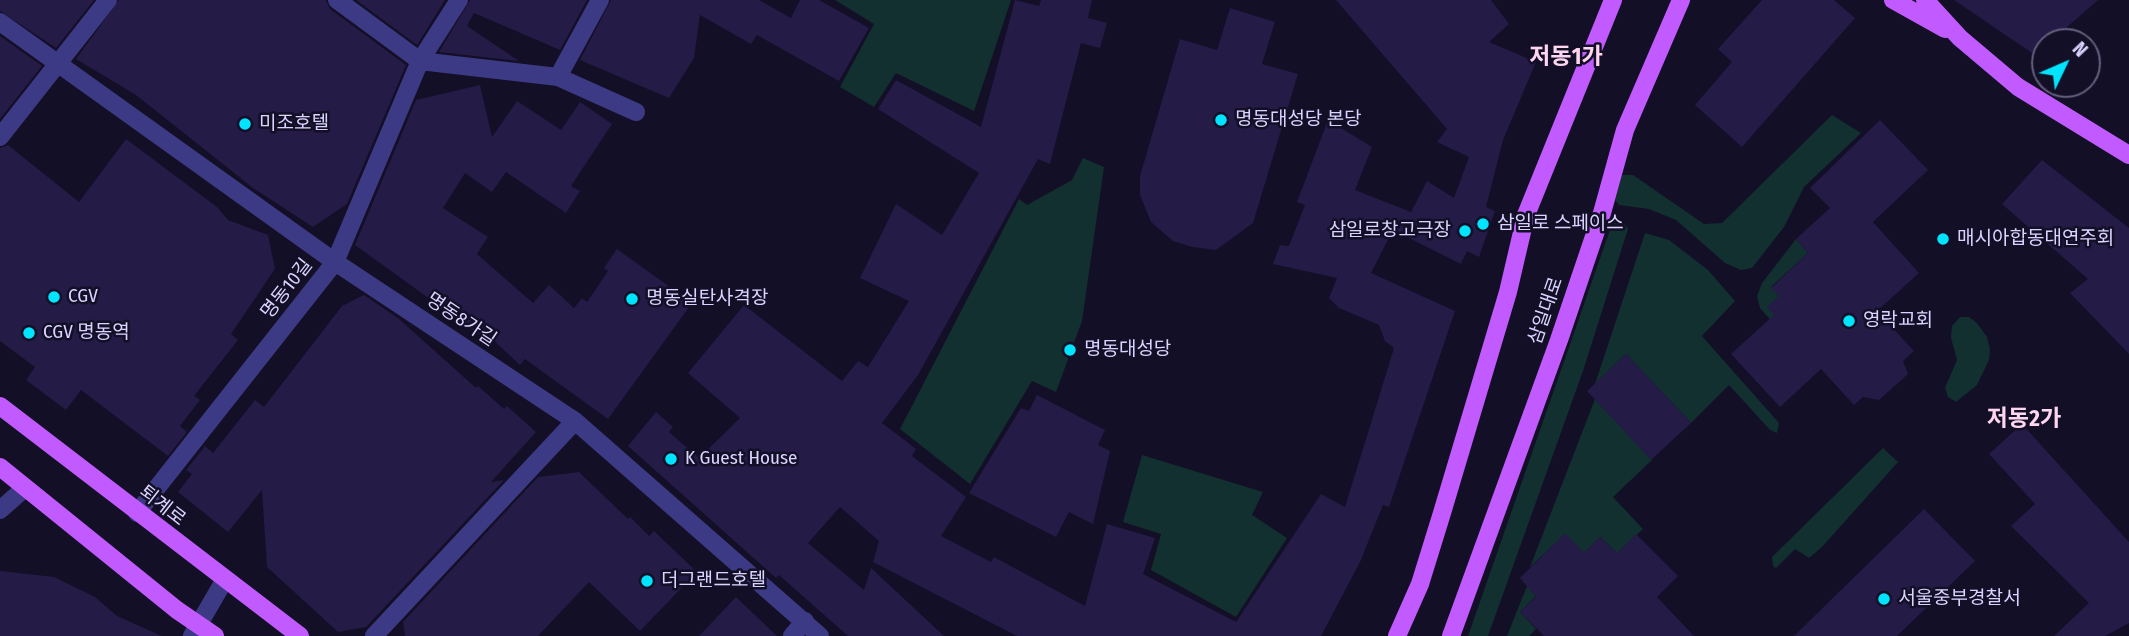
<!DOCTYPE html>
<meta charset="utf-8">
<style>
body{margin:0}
#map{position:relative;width:2129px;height:636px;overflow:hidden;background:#130f26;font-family:"Fira Sans Condensed",sans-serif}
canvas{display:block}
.north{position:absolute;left:2031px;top:28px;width:70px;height:70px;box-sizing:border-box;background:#130f26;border:2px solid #625e7d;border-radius:50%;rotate:46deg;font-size:19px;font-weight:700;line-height:28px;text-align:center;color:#d9d4ff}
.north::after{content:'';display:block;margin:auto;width:24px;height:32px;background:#00e5ff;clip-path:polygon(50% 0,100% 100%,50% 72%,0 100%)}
</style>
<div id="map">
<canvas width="2129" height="636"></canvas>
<div class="north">N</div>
</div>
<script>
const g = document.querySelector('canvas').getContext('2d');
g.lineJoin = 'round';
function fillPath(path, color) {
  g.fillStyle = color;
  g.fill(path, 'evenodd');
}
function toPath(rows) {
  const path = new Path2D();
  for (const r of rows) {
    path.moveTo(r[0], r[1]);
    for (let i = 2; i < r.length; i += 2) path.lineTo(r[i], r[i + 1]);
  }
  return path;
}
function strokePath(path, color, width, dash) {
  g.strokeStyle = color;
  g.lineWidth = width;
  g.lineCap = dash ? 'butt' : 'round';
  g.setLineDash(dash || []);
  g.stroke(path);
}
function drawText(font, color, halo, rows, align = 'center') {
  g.font = font + ' "Fira Sans Condensed","Noto Sans KR",sans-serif';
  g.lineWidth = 5;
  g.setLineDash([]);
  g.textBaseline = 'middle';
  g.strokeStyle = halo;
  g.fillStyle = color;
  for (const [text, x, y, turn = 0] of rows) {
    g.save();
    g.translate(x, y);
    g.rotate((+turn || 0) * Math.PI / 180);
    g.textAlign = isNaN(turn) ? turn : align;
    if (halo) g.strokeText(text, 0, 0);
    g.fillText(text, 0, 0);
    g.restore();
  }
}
fillPath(toPath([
 [835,0,1011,0,974,111,896,73,874,107,840,87,874,24],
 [1832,115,1861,133,1804,187,1784,227,1752,268,1741,270,1725,263,1676,220,1649,209,1619,205,1615,200,1622,175,1633,175,1704,224,1722,223],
 [1083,158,1104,167,1082,321,1056,392,1032,381,970,484,900,429,1019,199,1027,205,1072,180],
 [1617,221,1622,221,1628,229,1583,371,1488,636,1468,636,1611,227],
 [1645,233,1669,240,1708,270,1735,301,1702,336,1779,423,1777,433,1770,430,1729,385,1691,423,1626,354,1595,384],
 [1796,239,1808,253,1771,287,1779,296,1779,320,1774,324,1760,308,1757,296,1762,283],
 [1960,317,1969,317,1977,323,1987,337,1990,349,1989,360,1977,385,1956,402,1948,397,1945,388,1957,360,1951,338,1952,326],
 [1595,399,1652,460,1613,497,1643,529,1617,553,1600,537,1584,553,1565,534,1530,567],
 [1883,448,1898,462,1822,547,1809,558,1795,549,1776,568,1773,566,1772,557],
 [1142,455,1263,492,1252,515,1287,538,1236,617,1151,570,1161,534,1123,522],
 [1527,586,1536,596,1520,612,1536,629,1529,636,1507,636]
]), '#12302f');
fillPath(toPath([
 [0,0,94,0,56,48,0,11],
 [119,0,326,0,330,9,406,65,347,204,313,227,253,188,136,95,76,59],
 [356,0,445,0,417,45],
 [470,0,587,0,560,50,474,13,467,26,519,61,439,52],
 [611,0,759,0,791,18,800,0,819,0,869,28,839,81,757,35,751,44,700,15,694,58,669,98,580,60],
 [1015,0,1039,6,1041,0,1092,0,1088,18,1107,23,1100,48,1081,43,1050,164,1038,159,918,375,882,423,916,449,912,456,966,497,941,536,991,562,994,557,1085,606,1107,524,1155,538,1143,574,1236,622,1321,494,1345,507,1394,348,1385,341,1379,325,1339,308,1329,298,1337,278,1273,264,1280,245,1289,246,1305,205,1297,202,1328,120,1372,147,1355,190,1411,212,1427,181,1454,198,1469,157,1437,142,1447,129,1336,0,1491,0,1509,24,1489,42,1536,62,1503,140,1486,207,1495,211,1479,257,1467,251,1461,264,1393,230,1371,273,1455,311,1389,507,1383,505,1360,562,1321,636,1017,636,873,562,879,541,840,507,808,543,864,590,871,568,944,636,848,636,779,575,776,578,628,446,656,412,673,427,669,432,699,458,740,418,688,373,744,305,842,381,858,361,868,367,909,301,860,278,896,204,942,235,979,173,878,109,896,80,981,127],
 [1762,0,1834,0,1855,18,1742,147,1695,105,1732,62,1718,49],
 [1954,0,2098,0,2050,42,2045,42,2045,46,2035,55],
 [1230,8,1275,22,1262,64,1298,74,1253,223,1216,250,1192,247,1173,241,1151,222,1140,195,1140,176,1180,39,1217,50],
 [0,36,42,66,0,119],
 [480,85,492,137,517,101,561,130,580,102,612,124,571,186,580,191,566,213,506,172,492,192,465,173,443,208,488,237,477,254,533,303,549,285,574,308,582,298,587,302,608,271,604,268,617,249,692,303,608,419,525,359,520,365,491,338,488,341,355,245,416,100],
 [1880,120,1928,170,1873,222,1919,273,1877,311,1914,351,1903,361,1908,374,1879,400,1863,397,1854,405,1821,369,1780,407,1731,354,1774,315,1767,307,1779,296,1771,288,1808,253,1796,239,1830,208,1810,188],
 [126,139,217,207,228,220,268,235,275,269,231,334,238,340,194,396,200,400,180,426,187,432,168,456,81,390,66,410,26,380,35,367,0,341,0,148,8,145,79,202],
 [2042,160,2129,228,2129,354,2070,293,2088,279,2002,204],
 [364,295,398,318,476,388,478,386,504,409,507,406,536,432,491,482,504,480,366,627,338,632,267,567,262,490,228,532,178,492,192,474,186,470,205,446,213,453,255,400,264,407,342,306],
 [1626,354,1691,423,1651,460,1587,391],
 [1037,395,1105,430,1098,445,1110,451,1093,524,1069,512,1056,537,969,493,1021,408,1029,411],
 [2022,424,2129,542,2129,623,2105,636,2054,636,2089,603,2011,526,2035,504,1989,454],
 [579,472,628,519,630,517,649,536,654,531,697,572,640,631,589,582,538,636,405,636,403,622,538,477],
 [1924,509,1975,561,1897,636,1794,636],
 [1565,533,1584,553,1600,537,1617,553,1636,534,1678,576,1657,597,1694,636,1544,636,1520,612,1536,597,1520,578],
 [0,571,54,577,95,597,117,616,162,636,0,636],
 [736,597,777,636,699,636]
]), '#241b47');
strokePath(toPath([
 [337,0,420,61,558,77,600,0],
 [0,22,335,262,575,421,820,636],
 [558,77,636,112],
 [0,137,108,0],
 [0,510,25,488],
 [137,513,335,262,420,61,459,0],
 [192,636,224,581],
 [374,636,575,421],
 [792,636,805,621]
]), '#3d3a85', 18);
strokePath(toPath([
 [1893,0,1945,29],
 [1925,0,1960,38,2018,87,2129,155],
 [0,406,300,636],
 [0,467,177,610,215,636],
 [1397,636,1420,584,1442,513,1508,292,1526,215,1613,0],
 [1451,636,1559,340,1602,213,1625,130,1681,0]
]), '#c25bff', 18);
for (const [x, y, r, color] of [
 [1221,120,7,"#00e5ff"],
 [245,124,7,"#00e5ff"],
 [1483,224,7,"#00e5ff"],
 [1465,231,7,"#00e5ff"],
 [1943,239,7,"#00e5ff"],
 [54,297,7,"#00e5ff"],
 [632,299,7,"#00e5ff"],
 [1849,321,7,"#00e5ff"],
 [29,333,7,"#00e5ff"],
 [1070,350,7,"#00e5ff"],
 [671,459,7,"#00e5ff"],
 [647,581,7,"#00e5ff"],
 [1884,599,7,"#00e5ff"]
]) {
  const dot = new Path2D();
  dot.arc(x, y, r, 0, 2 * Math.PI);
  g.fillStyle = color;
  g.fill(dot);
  strokePath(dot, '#130f26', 2.5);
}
drawText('19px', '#d9d4ff', '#130f26', [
 ["명동대성당 본당",1235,120],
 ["미조호텔",259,124],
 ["삼일로 스페이스",1497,224],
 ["삼일로창고극장",1451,231,"right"],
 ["매시아합동대연주회",1957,239],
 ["CGV",68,297],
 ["명동실탄사격장",646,299],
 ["영락교회",1863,321],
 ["CGV 명동역",43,333],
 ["명동대성당",1084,350],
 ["K Guest House",685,459],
 ["더그랜드호텔",661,581],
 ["서울중부경찰서",1898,599]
], 'left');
drawText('19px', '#d9d4ff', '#130f26', [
 ["명동10길",287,289,-52],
 ["삼일대로",1546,311,-71],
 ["명동8가길",461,320,34],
 ["퇴계로",162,506,38]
]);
drawText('bold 23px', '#ffd6f0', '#130f26', [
 ["저동1가",1566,58],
 ["저동2가",2024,420]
]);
</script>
